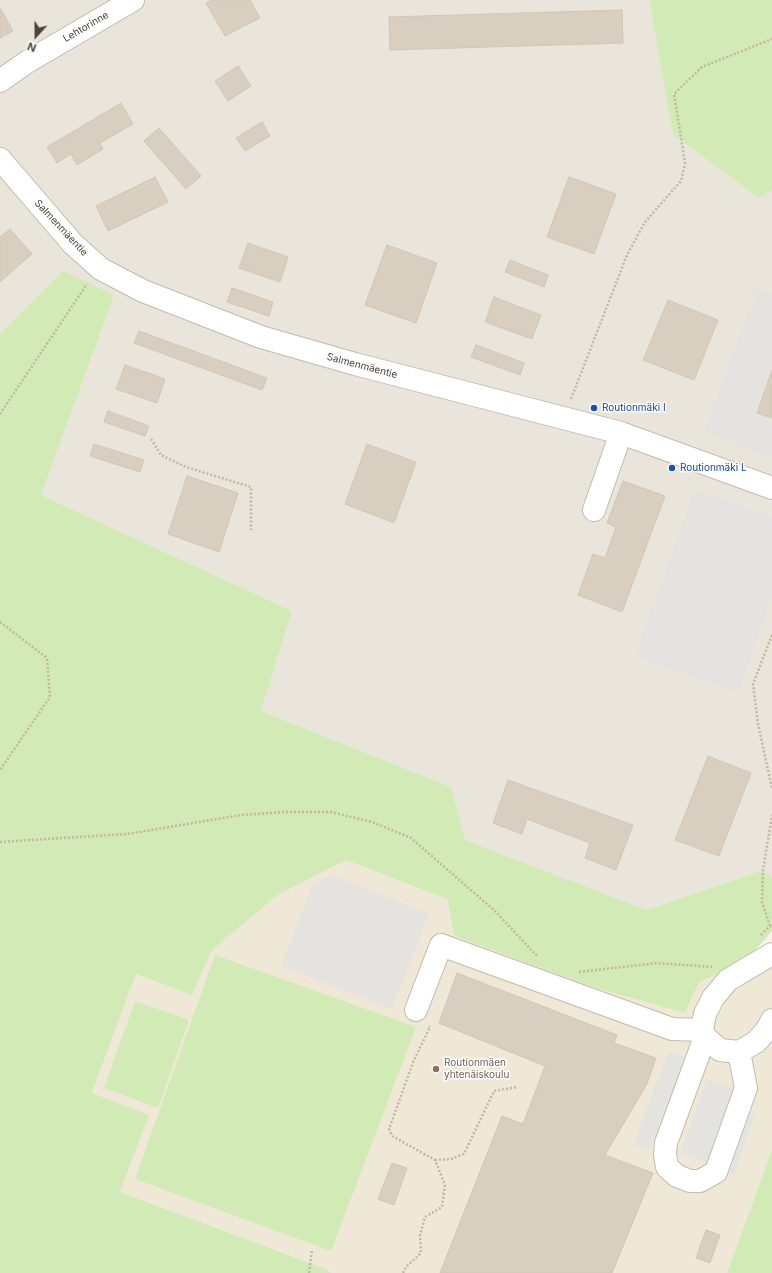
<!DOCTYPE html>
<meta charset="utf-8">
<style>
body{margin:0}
#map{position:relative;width:772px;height:1273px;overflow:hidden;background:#f6f3ec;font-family:Inter,sans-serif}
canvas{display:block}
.north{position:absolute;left:16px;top:16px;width:40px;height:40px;-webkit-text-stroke:3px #fff;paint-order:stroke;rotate:201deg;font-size:11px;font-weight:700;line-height:16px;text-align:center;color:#4b4439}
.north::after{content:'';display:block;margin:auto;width:14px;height:18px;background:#4b4439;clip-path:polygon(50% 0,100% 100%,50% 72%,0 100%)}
</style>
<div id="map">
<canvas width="772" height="1273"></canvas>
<div class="north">N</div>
</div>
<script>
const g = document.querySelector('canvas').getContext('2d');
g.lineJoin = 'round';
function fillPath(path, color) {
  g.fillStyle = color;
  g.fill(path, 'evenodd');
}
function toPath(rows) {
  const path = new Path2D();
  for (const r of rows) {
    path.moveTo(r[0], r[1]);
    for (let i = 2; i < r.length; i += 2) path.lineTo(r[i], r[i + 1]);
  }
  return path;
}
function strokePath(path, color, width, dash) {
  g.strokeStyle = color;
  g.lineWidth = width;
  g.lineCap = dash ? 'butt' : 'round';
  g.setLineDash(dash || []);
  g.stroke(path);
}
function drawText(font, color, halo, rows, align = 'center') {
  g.font = font + ' Inter,sans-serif';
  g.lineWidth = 3;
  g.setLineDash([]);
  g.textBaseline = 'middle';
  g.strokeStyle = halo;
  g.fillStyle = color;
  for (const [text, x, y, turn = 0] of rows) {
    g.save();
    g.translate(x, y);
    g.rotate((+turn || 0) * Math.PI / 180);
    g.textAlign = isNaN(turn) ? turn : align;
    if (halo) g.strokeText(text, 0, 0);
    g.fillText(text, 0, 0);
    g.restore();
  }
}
fillPath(toPath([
 [0,0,649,0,673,135,759,198,772,190,772,878,763,870,647,910,465,840,451,787,261,711,292,611,41,495,113,295,0,334]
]), '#eae5da');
fillPath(toPath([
 [346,860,447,899,456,936,592,987,685,1013,699,982,745,962,772,966,772,1042,770,1045,772,1045,772,1150,727,1273,331,1273,326,1269,120,1192,149,1115,92,1094,136,974,192,995,212,950,279,894]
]), '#efe8d6');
fillPath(toPath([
 [649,0,772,0,772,190,759,198,673,135],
 [63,271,114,295,41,495,292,611,261,711,451,787,465,840,647,910,763,870,772,878,772,931,745,962,699,982,685,1013,592,987,455,936,447,899,346,860,279,894,212,950,192,995,136,974,92,1093,149,1115,120,1192,326,1269,331,1273,0,1273,0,334],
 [215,955,416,1027,331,1251,135,1179],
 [135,1001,189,1020,158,1108,104,1088],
 [772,1150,772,1273,727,1273]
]), '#d2eab5');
fillPath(toPath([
 [757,289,772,294,772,370,757,412,772,418,772,458,704,432],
 [695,489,772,517,772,596,738,693,635,656],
 [331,875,429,913,392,1009,281,966,313,883],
 [669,1051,685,1057,649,1151,633,1145],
 [707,1079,735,1089,708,1163,680,1153],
 [747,1112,755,1115,734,1175,725,1172]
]), '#e5e3e0');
const building = toPath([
 [212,0,250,0,260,18,225,36,206,3,212,0],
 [1,9,13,31,0,38,0,10,1,9],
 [622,10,623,43,390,50,389,17,622,10],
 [238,66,251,86,228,101,215,81,238,66],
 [121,103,133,124,100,143,103,149,77,165,71,154,57,163,47,147,121,103],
 [262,122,270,136,245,151,236,138,262,122],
 [159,128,201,176,186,189,144,141,159,128],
 [155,177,168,202,108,231,96,206,155,177],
 [569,177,616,194,594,254,547,237,569,177],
 [10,229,32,254,0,282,0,237,10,229],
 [248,243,288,257,280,282,239,268,248,243],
 [387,245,437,263,416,323,365,305,387,245],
 [510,260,548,275,544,287,505,272,510,260],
 [232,288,273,302,269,316,227,302,232,288],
 [494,297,541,315,532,339,485,322,494,297],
 [668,300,718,320,694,380,643,360,668,300],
 [139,331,267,378,262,390,134,343,139,331],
 [476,345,524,363,520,375,471,357,476,345],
 [125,365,165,379,157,403,116,389,125,365],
 [772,370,772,418,757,413,772,370],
 [108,411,149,426,145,436,104,422,108,411],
 [94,444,144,460,140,472,90,456,94,444],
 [367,444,416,462,394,523,345,504,367,444],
 [187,476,238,493,219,552,168,534,187,476],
 [623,481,665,496,622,612,578,595,593,554,605,558,616,527,607,523,623,481],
 [708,756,751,773,719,856,675,840,708,756],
 [508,780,633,825,616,870,585,858,590,843,527,819,522,834,493,823,508,780],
 [457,973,617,1035,614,1043,656,1058,647,1084,605,1155,653,1173,612,1273,440,1273,502,1116,523,1124,545,1066,439,1023,457,973],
 [392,1163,407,1168,394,1205,378,1199,392,1163],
 [706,1230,720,1235,710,1263,696,1258,706,1230]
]);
fillPath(building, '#d8cfc1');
strokePath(building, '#d3c7b4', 1);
const minor = toPath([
 [0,81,27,62,133,0],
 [0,159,73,244,101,269,143,291,261,337,355,364,621,433,772,488],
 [594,510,621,433],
 [772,954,728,980,713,998,705,1014,702,1030,705,1037,720,1050,739,1052,756,1042,766,1031,772,1020],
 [416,1010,441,945,672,1029,702,1030],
 [705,1037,666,1143,665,1154,667,1167,677,1176,690,1181,700,1181,716,1172,746,1088,739,1052]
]);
strokePath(minor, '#c2bbae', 24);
strokePath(toPath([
 [571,399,627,255,645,222,681,181,685,163,674,94,702,67,772,39],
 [0,414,87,284],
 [151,439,161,455,186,467,251,487,251,530],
 [0,622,47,658,50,697,0,770],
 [772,635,753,684,758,724,772,789],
 [0,842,127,834,241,815,287,812,330,812,372,822,411,838,495,911,537,956],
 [770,926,762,902,763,870,772,815],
 [761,935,772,924],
 [579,972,657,963,712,967],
 [435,1160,451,1159,464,1154,494,1091,518,1087],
 [309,1273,312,1250],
 [403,1273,406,1267,421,1253,420,1235,425,1217,442,1207,445,1185,435,1160,392,1136,389,1129,414,1060,430,1027,429,1026]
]), '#c4b79f', 2.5, [2, 2]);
strokePath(minor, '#fff', 22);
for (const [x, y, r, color] of [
 [594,408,4,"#1a4fb4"],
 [672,468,4,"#1a4fb4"],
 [436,1069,4,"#8d6e63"]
]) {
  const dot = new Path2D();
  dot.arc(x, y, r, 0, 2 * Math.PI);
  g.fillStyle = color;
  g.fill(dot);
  strokePath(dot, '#fff', 1.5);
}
drawText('10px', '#4b4439', '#fff', [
 ["Lehtorinne",86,27,-30],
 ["Salmenmäentie",61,228,47],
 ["Salmenmäentie",362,366,15]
]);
drawText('10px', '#164399', '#fff', [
 ["Routionmäki I",602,408],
 ["Routionmäki L",680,468]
], 'left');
drawText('10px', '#785e54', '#fff', [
 ["Routionmäen",444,1063],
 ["yhtenäiskoulu",444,1075]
], 'left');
</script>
